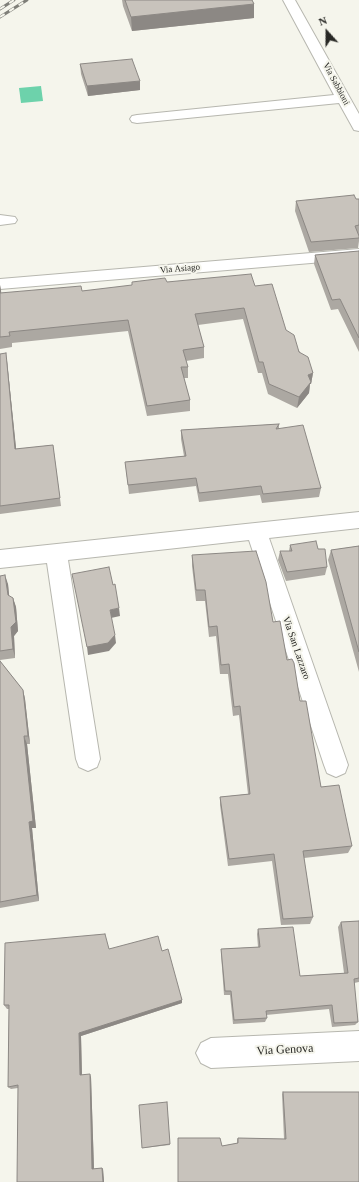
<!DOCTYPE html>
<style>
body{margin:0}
#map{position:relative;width:359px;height:1182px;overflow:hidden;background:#f5f5ec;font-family:Georgia,serif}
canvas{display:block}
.north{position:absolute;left:307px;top:12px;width:40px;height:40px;-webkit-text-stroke:3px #f5f5ec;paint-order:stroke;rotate:339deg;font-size:11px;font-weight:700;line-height:16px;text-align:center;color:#282825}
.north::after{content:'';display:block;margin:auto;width:14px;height:18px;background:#282825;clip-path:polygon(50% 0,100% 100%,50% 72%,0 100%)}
</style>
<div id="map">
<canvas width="359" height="1182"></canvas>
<div class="north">N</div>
</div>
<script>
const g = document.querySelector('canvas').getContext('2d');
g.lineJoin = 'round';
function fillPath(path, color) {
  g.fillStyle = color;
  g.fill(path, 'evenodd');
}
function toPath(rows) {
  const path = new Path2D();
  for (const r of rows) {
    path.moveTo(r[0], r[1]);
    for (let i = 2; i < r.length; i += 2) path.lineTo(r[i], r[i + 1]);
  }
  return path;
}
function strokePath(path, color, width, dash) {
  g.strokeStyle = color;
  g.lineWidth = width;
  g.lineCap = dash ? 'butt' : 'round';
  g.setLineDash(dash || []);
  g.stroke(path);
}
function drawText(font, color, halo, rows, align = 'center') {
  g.font = font + ' Georgia,serif';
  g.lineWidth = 4;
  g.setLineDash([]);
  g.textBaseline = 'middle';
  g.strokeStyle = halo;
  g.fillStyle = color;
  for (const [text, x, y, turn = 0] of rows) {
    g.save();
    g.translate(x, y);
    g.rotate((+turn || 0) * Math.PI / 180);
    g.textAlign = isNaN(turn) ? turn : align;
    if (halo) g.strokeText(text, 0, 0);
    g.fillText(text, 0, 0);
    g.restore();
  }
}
fillPath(toPath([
 [41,86,43,101,21,103,19,88]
]), '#6dd2ab');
const minor = toPath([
 [283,0,295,0,359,114,359,131,354,130,339,103,137,123,132,122,130,119,132,116,137,115,334,95,283,0],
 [0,215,15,217,17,220,15,223,0,225,0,215],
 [359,249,359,259,0,289,0,279,359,249],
 [359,512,359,528,269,538,348,765,345,773,336,777,327,773,324,765,249,540,68,560,100,759,97,767,88,771,79,767,76,759,47,563,0,568,0,550,359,512],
 [359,1031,359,1061,211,1068,201,1063,196,1053,201,1043,211,1038,359,1031]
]);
strokePath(minor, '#b7b7af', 2);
fillPath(minor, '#fff');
const rail = toPath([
 [0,9,14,0],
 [0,17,27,0]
]);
strokePath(rail, '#7f7f79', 3);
strokePath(rail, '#f5f5ec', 2, [5.5]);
fillPath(toPath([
 [122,0,252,0,254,4,254,18,132,31,123,6],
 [80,64,140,81,140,90,88,96,81,74],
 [356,199,359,199,359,241,358,248,309,252,295,211,296,201],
 [359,251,359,352,338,309,331,310,314,264,315,255],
 [167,282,255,286,286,330,313,373,311,384,310,384,309,393,297,408,268,394,262,373,258,373,243,319,198,325,204,347,204,358,186,361,188,367,188,378,184,378,190,400,190,411,147,416,128,331,12,343,12,347,0,349,0,285,1,293,82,291],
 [0,354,7,361,16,449,53,445,61,506,0,514],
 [279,424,279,428,321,488,319,497,262,503,260,495,199,502,196,486,129,494,125,462,184,456,181,439,181,430],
 [290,545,327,567,325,575,286,581,278,560,280,551,289,551],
 [359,546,359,672,328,560,331,550],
 [192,555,273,622,287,660,300,701,321,787,352,846,348,853,304,858,313,917,310,924,281,925,272,861,228,866,220,805,220,797,248,794,239,715,233,716,228,674,220,674,216,636,209,637,205,601,196,601,192,566],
 [0,576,8,584,9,596,13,598,16,607,18,631,14,636,15,658,0,660],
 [0,661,23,690,25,699,30,744,27,744,36,828,32,828,39,901,0,908],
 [359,921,359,982,354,983,358,1022,355,1025,332,1027,329,1009,266,1015,267,1018,265,1022,233,1024,230,995,224,995,221,954,221,949,258,947,257,934,258,929,300,976,344,973,338,927,341,922],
 [109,949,162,951,182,1000,182,1003,81,1036,82,1075,91,1077,94,1169,102,1168,103,1169,104,1182,18,1088,11,1089,8,1087,9,1009,7,1009,4,1005],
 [283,1092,359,1182,222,1146,237,1143,237,1139,238,1138,284,1139,282,1094],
 [167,1102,170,1145,143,1148,142,1148]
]), '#aca8a2');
fillPath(toPath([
 [254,4,254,18,132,31,131,17],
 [140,81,140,90,88,96,87,86],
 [0,285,1,290,2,304,0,296],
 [6,353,7,361,17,457,15,449],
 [313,373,311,384,310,384,309,393,297,408,299,397,308,375],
 [5,575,8,584,10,604,8,595],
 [13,598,16,607,18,631,14,636,15,658,13,649,11,627],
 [119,608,120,616,111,618,110,610],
 [115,635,116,643,109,651,88,655,87,647],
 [23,690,25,699,30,744,28,736],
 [24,736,27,744,36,828,32,828,39,901,37,895,29,822],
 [182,1000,182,1003,81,1036,82,1078,80,1075,79,1033],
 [90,1074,91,1077,94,1170,92,1169],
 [102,1168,103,1169,104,1182,103,1182]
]), '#8c8884');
const building = toPath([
 [125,0,252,0,254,4,131,17,125,0],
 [132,59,140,81,87,86,80,64,132,59],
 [354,195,356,199,359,199,359,225,355,226,359,236,359,238,311,242,296,201,354,195],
 [359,251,359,338,340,299,332,300,315,255,359,251],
 [251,274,255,286,272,284,286,330,294,335,299,352,308,357,313,373,308,375,311,382,299,397,269,384,263,362,259,362,244,308,195,314,204,347,183,350,188,367,181,367,190,400,147,406,128,320,9,332,10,336,0,337,0,293,81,286,82,291,132,285,132,282,165,278,167,282,251,274],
 [6,353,15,449,53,445,60,498,0,506,0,354,6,353],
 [279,424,276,429,303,425,321,488,263,494,261,486,199,493,196,478,128,485,125,462,186,456,181,430,279,424],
 [316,541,318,549,325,549,327,567,287,572,280,551,292,551,290,545,316,541],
 [359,546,359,652,331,550,359,546],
 [256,551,266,582,273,622,280,621,287,660,292,659,294,663,300,701,306,701,321,787,339,785,352,846,303,851,313,917,283,919,274,854,229,859,220,797,250,794,240,706,234,707,229,664,221,665,217,626,209,627,205,590,196,590,192,555,256,551],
 [109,567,113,585,115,584,119,608,110,610,115,635,108,643,87,647,72,574,109,567],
 [5,575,8,595,13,598,16,622,11,627,13,649,0,651,0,576,5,575],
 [0,661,23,690,28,736,24,736,33,821,29,822,37,895,0,902,0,661],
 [359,921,359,978,354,979,358,1022,334,1023,332,1005,266,1011,267,1018,234,1020,231,991,225,991,221,949,260,947,258,929,293,927,300,976,348,973,341,922,359,921],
 [105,934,109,949,158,936,162,951,168,949,182,1000,79,1033,80,1075,90,1074,92,1169,102,1168,103,1182,17,1182,18,1085,8,1087,9,1005,4,1005,5,943,105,934],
 [283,1092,359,1092,359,1182,178,1182,178,1138,220,1138,222,1146,238,1143,238,1138,286,1139,283,1092],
 [167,1102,170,1144,142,1148,139,1105,167,1102]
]);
fillPath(building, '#c8c3bc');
strokePath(building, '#8c8884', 1);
drawText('9px', '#282825', '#f5f5ec', [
 ["Via Sabbioni",336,84,62],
 ["Via Asiago",180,269,-5]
]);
drawText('10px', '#282825', '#f5f5ec', [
 ["Via San Lazzaro",296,648,71]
]);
drawText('12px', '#282825', '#f5f5ec', [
 ["Via Genova",285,1050,-3]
]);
</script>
